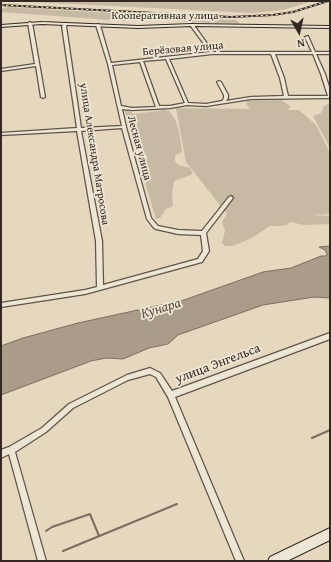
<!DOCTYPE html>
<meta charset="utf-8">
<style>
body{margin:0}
#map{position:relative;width:331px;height:562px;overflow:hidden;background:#e5d8be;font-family:"Gentium Book Plus",serif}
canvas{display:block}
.frame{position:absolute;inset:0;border:2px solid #342822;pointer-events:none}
.north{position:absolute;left:279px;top:12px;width:40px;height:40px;-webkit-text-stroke:3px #eee6d5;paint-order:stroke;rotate:171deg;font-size:11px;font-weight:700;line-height:16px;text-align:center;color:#342822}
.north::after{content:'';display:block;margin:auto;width:14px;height:18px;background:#342822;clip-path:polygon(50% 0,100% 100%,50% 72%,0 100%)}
</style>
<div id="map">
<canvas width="331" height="562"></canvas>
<div class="frame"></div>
<div class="north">N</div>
</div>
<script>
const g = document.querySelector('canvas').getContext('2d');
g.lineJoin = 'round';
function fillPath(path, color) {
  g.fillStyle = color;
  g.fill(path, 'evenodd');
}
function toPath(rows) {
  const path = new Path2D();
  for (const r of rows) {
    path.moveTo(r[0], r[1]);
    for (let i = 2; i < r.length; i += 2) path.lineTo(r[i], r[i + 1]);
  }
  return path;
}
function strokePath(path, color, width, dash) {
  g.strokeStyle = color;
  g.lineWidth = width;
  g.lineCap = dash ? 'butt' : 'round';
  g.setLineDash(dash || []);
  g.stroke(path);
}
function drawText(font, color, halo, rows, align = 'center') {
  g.font = font + ' "Gentium Book Plus",serif';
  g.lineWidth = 3.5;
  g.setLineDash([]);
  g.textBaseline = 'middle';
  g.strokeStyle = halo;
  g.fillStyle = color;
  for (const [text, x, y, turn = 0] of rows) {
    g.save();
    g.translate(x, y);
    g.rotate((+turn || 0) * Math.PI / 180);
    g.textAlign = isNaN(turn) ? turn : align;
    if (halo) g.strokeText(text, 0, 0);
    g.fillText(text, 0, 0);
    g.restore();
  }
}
fillPath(toPath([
 [11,1,313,1,283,10,253,13],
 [9,7,227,20,236,20,240,24,128,19,123,21,1,12,1,8],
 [281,100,290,106,290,108,287,110,299,110,316,125,330,153,330,214,311,215,330,216,330,224,304,225,290,222,287,225,281,226,270,226,252,238,233,246,225,246,222,243,225,231,222,222,227,214,186,162,176,108,250,109,246,104,247,101],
 [330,103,330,148,313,116,321,113,324,106],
 [162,108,164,108,165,110,169,111,175,119,179,131,182,152,176,155,175,158,175,161,178,165,190,168,193,174,174,181,172,196,173,206,166,209,160,218,156,219,141,169,147,159,147,156,134,141,125,111,126,110,135,114,163,110]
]), '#c7baa3');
const water = toPath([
 [330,246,330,298,314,297,263,305,178,335,168,344,149,348,123,359,106,358,91,361,1,395,1,346,23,338,78,323,184,300,263,272,291,268,321,256,326,256,327,254,325,250,319,247,330,246]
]);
fillPath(water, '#a99c89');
strokePath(water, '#7a6e60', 1);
strokePath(toPath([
 [312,438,330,430],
 [46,531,52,527,90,514,99,536],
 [63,551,177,504]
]), '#7a6e60', 2);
const street = toPath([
 [30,22,32,23,45,97,43,98,41,97,36,66,1,71,1,69,35,64,28,23,30,22],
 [65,23,68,24,66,26,81,128,122,126,108,64,96,25,98,24,100,25,111,63,210,52,190,25,192,24,193,24,213,52,312,52,305,37,308,36,315,52,330,52,330,54,316,54,325,74,330,90,330,98,251,99,206,106,187,105,170,108,132,110,122,109,126,127,151,218,158,226,178,230,202,231,229,197,231,196,233,198,206,233,209,251,202,262,85,294,1,307,1,303,85,290,97,287,96,241,77,131,1,135,1,133,77,128,62,26,65,23],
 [212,54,271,54,280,78,284,96,251,97,226,101,228,98,228,95,221,82,219,81,217,82,224,95,224,98,222,101,206,104,188,103,169,59,212,54],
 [275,54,313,54,321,74,328,96,288,96,284,78,275,54],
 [166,59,185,103,170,106,159,106,143,61,166,59],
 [140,62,156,107,132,108,121,106,112,65,140,62],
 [122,128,147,219,154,228,156,229,178,234,201,235,203,251,198,259,103,285,102,241,81,131,122,128],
 [330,333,330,339,175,397,244,561,236,561,168,397,156,377,150,374,128,380,73,408,46,432,15,452,46,561,38,561,9,454,1,458,1,450,9,447,42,428,69,404,127,375,150,368,160,373,172,391,330,333]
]);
const secondary = toPath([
 [42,22,138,26,192,24,330,26,330,28,192,26,138,28,42,24,1,27,1,25,42,22],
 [330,528,330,540,287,561,268,561,270,557,330,528]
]);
strokePath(street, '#605449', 2.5);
strokePath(secondary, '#342822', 2);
fillPath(street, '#eee6d5');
fillPath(secondary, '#eee6d5');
const rail = toPath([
 [1,5,231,17,273,15,293,12,328,1]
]);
strokePath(rail, '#342822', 2);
strokePath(rail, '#eee6d5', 1, [2.5]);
drawText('11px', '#342822', '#eee6d5', [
 ["Кооперативная улица",165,16],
 ["Берёзовая улица",183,49,-5],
 ["Лесная улица",139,148,75],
 ["улица Александра Матросова",94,154,81]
]);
drawText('13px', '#342822', '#eee6d5', [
 ["улица Энгельса",218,364,-21]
]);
drawText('italic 14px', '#574b41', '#eee6d5', [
 ["Кунара",161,309,-17]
]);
</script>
